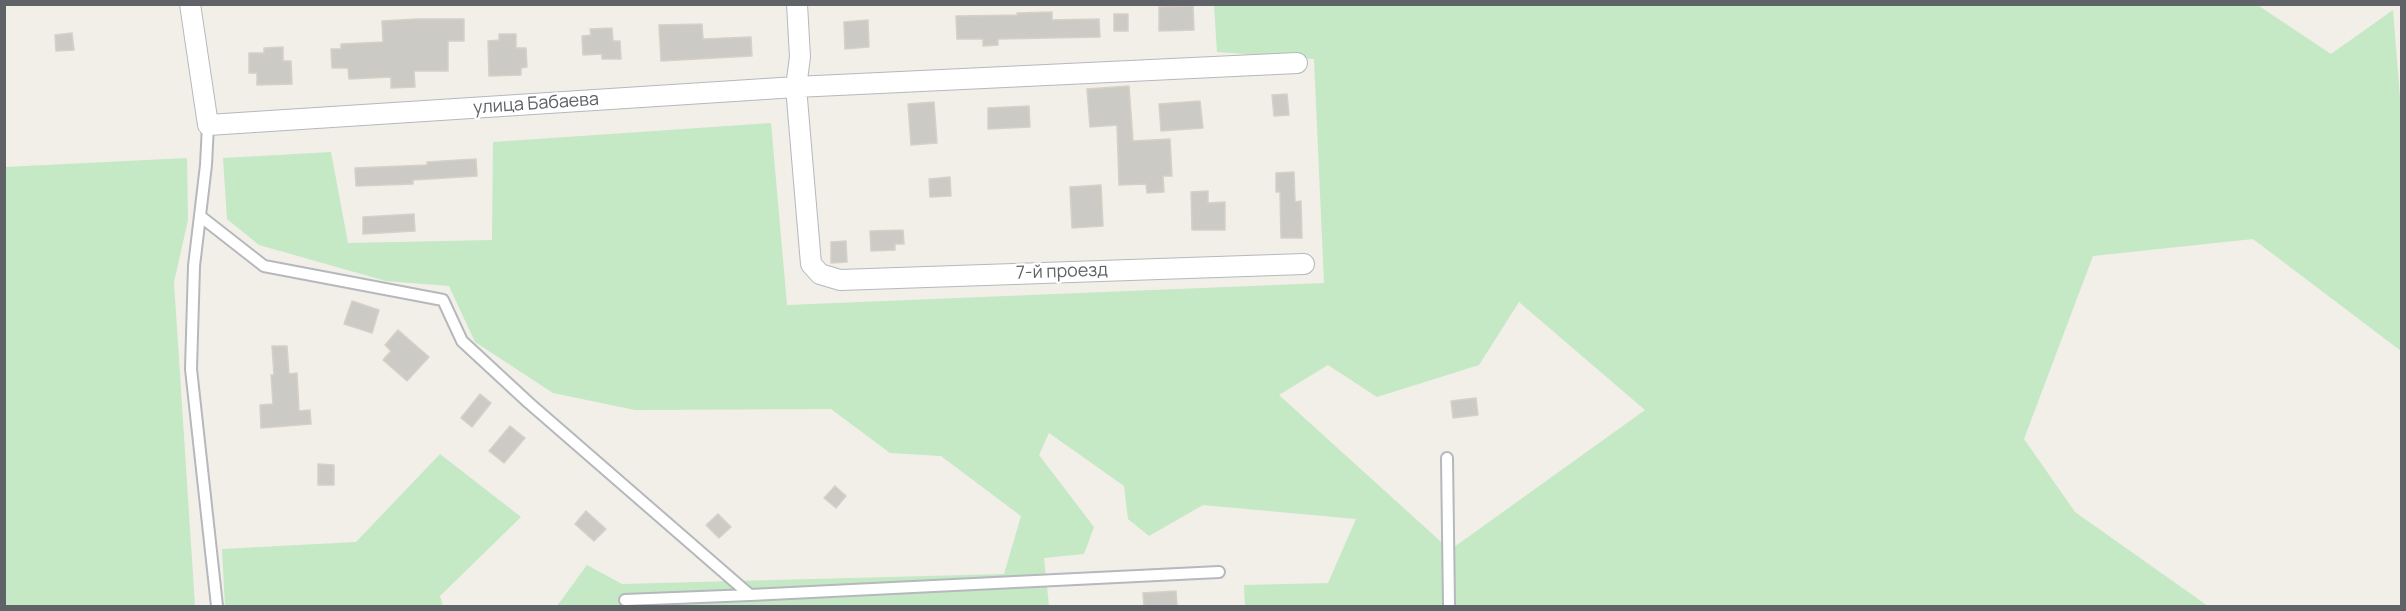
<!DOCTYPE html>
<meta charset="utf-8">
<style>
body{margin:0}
#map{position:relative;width:2406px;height:611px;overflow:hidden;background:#f1efe8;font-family:Manrope,sans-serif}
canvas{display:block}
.frame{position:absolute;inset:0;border:6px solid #5f6368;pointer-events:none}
</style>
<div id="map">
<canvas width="2406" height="611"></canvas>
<div class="frame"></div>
</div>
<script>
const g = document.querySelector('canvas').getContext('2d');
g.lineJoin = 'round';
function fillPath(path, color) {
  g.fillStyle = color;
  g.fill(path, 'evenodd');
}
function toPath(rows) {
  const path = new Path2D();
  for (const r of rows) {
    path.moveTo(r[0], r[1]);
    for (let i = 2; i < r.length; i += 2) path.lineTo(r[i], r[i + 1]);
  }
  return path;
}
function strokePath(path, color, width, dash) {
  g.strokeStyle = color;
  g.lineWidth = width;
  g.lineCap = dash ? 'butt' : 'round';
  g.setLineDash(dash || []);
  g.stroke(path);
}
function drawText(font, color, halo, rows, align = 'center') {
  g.font = font + ' Manrope,sans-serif';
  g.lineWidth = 4.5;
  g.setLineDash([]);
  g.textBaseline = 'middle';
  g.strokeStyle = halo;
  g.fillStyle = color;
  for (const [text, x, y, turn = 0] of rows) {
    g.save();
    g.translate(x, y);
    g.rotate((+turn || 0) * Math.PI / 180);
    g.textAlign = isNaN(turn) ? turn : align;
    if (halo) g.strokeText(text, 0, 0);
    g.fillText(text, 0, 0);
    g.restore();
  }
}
fillPath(toPath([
 [2256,4,2331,54,2393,10,2402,123,2401,351,2253,239,2093,256,2024,439,2075,512,2208,606,1245,606,1244,585,1328,583,1356,519,1203,505,1149,536,1128,519,1124,486,1049,433,1039,455,1094,527,1084,554,1044,558,1049,606,557,606,587,565,622,584,1004,574,1021,516,941,456,890,453,831,409,635,410,553,393,475,342,449,286,386,281,259,245,227,219,223,158,331,152,348,243,492,240,493,142,771,123,787,305,1324,283,1314,59,1217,52,1214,5],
 [1519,302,1645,410,1450,550,1279,395,1328,365,1377,397,1479,365],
 [187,158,188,220,174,282,195,606,5,606,5,167],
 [440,454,521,517,440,596,443,606,225,606,222,549,356,542]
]), '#c5e8c5');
const building = toPath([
 [1193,6,1194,30,1159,31,1159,7,1193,6],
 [1052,12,1052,20,1099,19,1100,37,998,39,998,45,983,46,983,39,957,39,956,16,1017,15,1017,13,1052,12],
 [1114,14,1128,14,1128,31,1114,31,1114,14],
 [417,19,464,19,464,41,448,41,448,71,414,71,415,87,391,88,391,77,349,79,348,68,332,68,331,49,341,49,341,44,383,42,382,21,417,19],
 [868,20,869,47,845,49,844,22,868,20],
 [702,24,703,39,751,37,752,56,661,61,659,25,702,24],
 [612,28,613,41,620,41,621,59,602,59,602,54,583,55,582,36,591,35,590,29,612,28],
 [72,33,74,50,56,51,55,35,72,33],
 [499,34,516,34,516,48,526,48,527,67,521,68,521,75,489,76,488,41,499,40,499,34],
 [283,47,283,61,291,61,292,84,257,85,257,73,249,73,249,53,264,53,264,48,283,47],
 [1129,86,1133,141,1170,139,1172,176,1163,176,1164,192,1147,193,1146,184,1119,185,1117,125,1090,127,1087,89,1129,86],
 [1287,94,1289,115,1274,116,1272,95,1287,94],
 [1200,101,1203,128,1161,131,1159,104,1200,101],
 [934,102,937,143,911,145,908,104,934,102],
 [1029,106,1030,127,988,129,988,108,1029,106],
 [476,159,477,176,413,180,413,184,356,186,355,168,427,165,427,162,476,159],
 [1294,172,1295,202,1301,201,1302,238,1281,238,1280,192,1276,192,1276,173,1294,172],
 [950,177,951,196,930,197,929,179,950,177],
 [1101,185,1103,226,1072,228,1070,187,1101,185],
 [1208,191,1208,203,1225,202,1225,230,1192,230,1191,192,1208,191],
 [414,214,415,231,363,234,363,217,414,214],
 [903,230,904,244,895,244,895,250,871,251,870,231,903,230],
 [846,241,847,262,831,263,831,242,846,241],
 [352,301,379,310,372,333,344,324,352,301],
 [398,330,429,357,407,381,383,360,391,351,385,345,398,330],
 [272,346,287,346,289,374,297,373,299,411,310,410,311,424,261,428,260,405,273,404,271,375,274,375,272,346],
 [480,394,491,403,472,427,461,418,480,394],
 [1476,398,1478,415,1453,418,1451,401,1476,398],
 [510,426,525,438,504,463,489,451,510,426],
 [318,464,334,465,334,485,318,485,318,464],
 [835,486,846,496,836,508,824,498,835,486],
 [586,511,606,529,594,541,575,524,586,511],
 [718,514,731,527,719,538,706,525,718,514],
 [1176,591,1177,606,1144,606,1143,593,1176,591]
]);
fillPath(building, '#cccac5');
strokePath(building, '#d6d1c6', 1.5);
const service = toPath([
 [208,125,206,165,194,266,191,369,217,606],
 [200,216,264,266,443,300,462,341,529,403,750,595,625,600],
 [1447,458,1449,606],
 [750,595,1219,572]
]);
const minor = toPath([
 [190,4,208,125,796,87,1297,63],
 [797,4,800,57,796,87,811,264,820,274,840,280,1304,264]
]);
strokePath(service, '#b5b8bc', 14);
strokePath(minor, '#b5b8bc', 22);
strokePath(service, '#fff', 10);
strokePath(minor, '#fff', 20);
drawText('18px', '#5f6368', '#fff', [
 ["улица Бабаева",536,104,-4],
 ["7-й проезд",1062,272,-2]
]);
</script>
